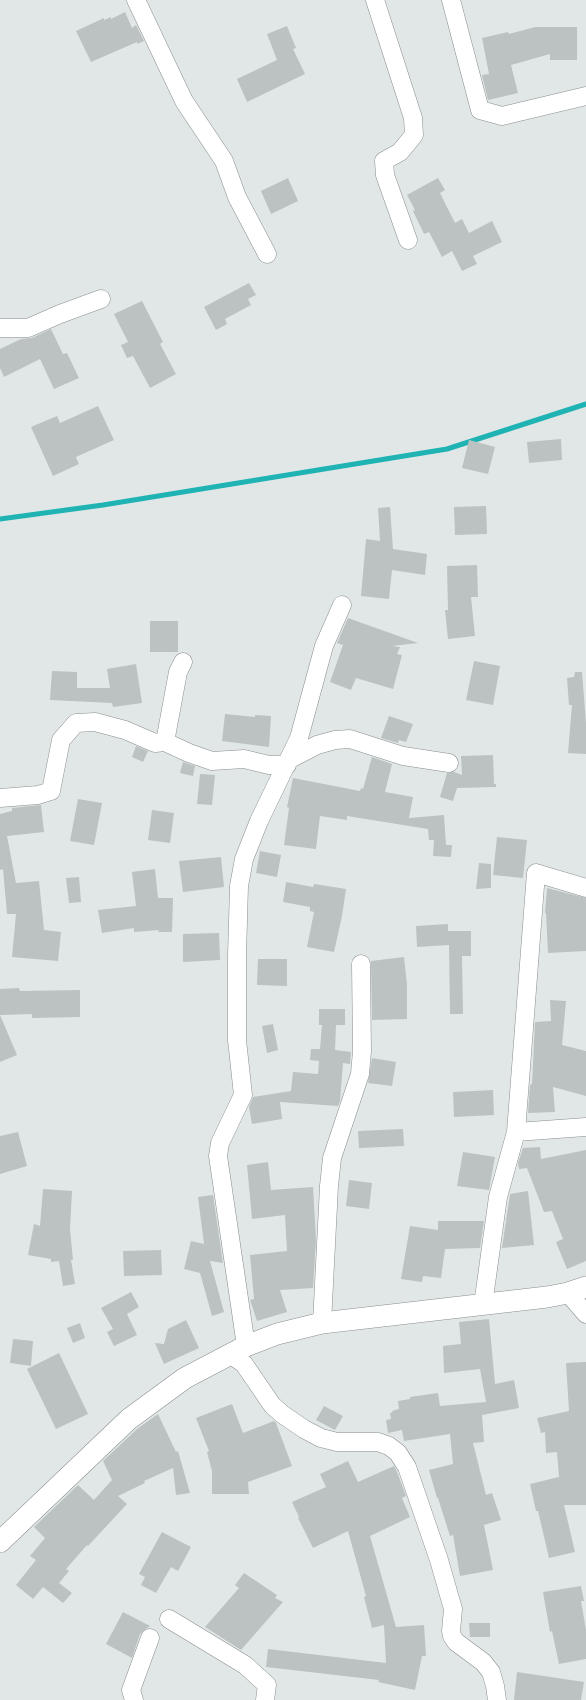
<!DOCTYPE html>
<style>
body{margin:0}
canvas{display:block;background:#e0e7e6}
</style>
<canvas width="586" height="1700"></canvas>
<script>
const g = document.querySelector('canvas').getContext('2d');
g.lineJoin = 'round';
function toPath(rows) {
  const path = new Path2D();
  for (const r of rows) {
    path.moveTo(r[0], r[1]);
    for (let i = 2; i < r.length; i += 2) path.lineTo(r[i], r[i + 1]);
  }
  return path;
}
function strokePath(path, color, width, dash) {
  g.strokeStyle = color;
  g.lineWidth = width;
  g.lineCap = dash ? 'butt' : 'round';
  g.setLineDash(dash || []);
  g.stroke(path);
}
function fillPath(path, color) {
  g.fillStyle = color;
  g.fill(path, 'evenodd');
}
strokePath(toPath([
 [0,519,103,505,447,449,586,404]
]), '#20b3b4', 5);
fillPath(toPath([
 [125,12,132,28,136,25,144,41,137,44,137,42,91,62,76,31,104,18,104,20,111,17,111,19],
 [287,26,296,48,293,49,305,74,247,102,237,79,277,60,267,34],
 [535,27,577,27,577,60,550,60,550,54,511,65,518,93,488,100,482,75,489,74,482,38,508,32,509,34],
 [288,178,298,201,271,214,261,191],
 [438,178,445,190,440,193,455,223,462,219,469,233,492,221,502,242,473,256,477,264,462,271,452,251,442,257,429,232,424,234,413,211,415,210,407,195],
 [249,283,256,295,248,299,251,305,225,319,227,324,216,330,204,307],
 [142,301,163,342,160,344,176,374,150,388,133,356,127,358,121,345,128,342,114,314],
 [51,329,63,354,67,353,79,378,54,389,40,359,4,377,0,368,0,349,21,339,32,338],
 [98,406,114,440,76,457,79,464,53,476,31,427,57,416,60,423],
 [561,439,562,460,529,463,527,442],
 [469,440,495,447,488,474,462,468],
 [486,506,487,534,455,535,454,507],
 [390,507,393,549,427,554,425,575,392,570,389,599,361,596,366,539,380,541,378,508],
 [477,565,478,597,471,597,475,636,448,639,445,610,448,610,447,566],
 [348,618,418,643,392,646,400,647,397,654,402,655,393,689,356,678,351,690,330,682,343,645,337,643],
 [150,621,178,621,178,652,150,652],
 [474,661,500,666,493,705,466,700],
 [136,664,142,703,113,707,112,703,50,700,52,671,77,672,77,688,110,688,107,669],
 [575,672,582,672,586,723,586,754,568,753,572,705,569,705,567,678,574,677],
 [225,714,255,717,255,715,271,716,269,747,222,741],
 [389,716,413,724,406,742,399,740,398,743,381,738],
 [136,746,148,751,143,762,132,757],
 [493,755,494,784,496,784,496,787,457,788,453,801,440,797,447,773,454,772,462,775,461,756],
 [372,757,392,764,385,792,413,797,409,818,444,815,446,845,452,845,451,857,433,856,434,840,429,840,428,829,347,816,347,820,320,816,316,849,284,845,289,808,287,807,293,778,360,791,361,788,363,789],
 [183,762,195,766,193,776,180,773],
 [200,774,215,775,212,805,197,804],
 [78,799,102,803,94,845,70,841],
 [41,805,44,832,7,836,16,883,39,881,44,930,61,932,58,961,12,957,16,914,7,914,3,869,0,870,0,814,12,811,12,808],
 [152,810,174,813,170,843,148,840],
 [497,837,527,840,523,878,493,875],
 [260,851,281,855,277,877,256,873],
 [221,857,224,887,183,892,179,861],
 [479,863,491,864,491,888,476,889],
 [155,869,158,898,173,898,172,932,158,932,159,930,134,932,134,928,102,933,98,910,136,906,132,872],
 [79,877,81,902,69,903,66,878],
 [286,882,313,887,314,884,346,889,342,916,334,952,307,947,314,912,310,911,310,907,283,902],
 [547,888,586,898,586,951,548,953,546,913,545,913],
 [448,924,448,931,471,931,471,956,462,956,463,1014,450,1014,449,945,417,947,416,926],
 [219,933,220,960,183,962,183,934],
 [404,957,407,985,407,1019,372,1020,371,961],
 [258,959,287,959,287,986,257,985],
 [19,988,20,991,80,990,80,1017,32,1018,32,1014,0,1015,17,1055,0,1062,0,989],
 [550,1000,566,1001,562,1045,586,1051,586,1096,553,1087,555,1112,528,1113,530,1085,532,1084,535,1022,551,1021],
 [319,1009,345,1009,345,1025,336,1025,335,1050,351,1052,350,1064,343,1063,340,1101,338,1106,280,1102,282,1119,252,1124,249,1107,253,1097,291,1091,293,1072,318,1074,319,1061,310,1060,311,1049,320,1049,322,1025,319,1025],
 [273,1024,278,1050,267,1053,262,1026],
 [372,1058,396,1062,392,1086,368,1083],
 [493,1090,494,1115,454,1117,453,1092],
 [403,1129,404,1146,359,1148,358,1131],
 [18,1132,27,1166,0,1174,0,1136],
 [540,1147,541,1159,586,1150,586,1261,567,1269,556,1242,563,1239,552,1211,544,1212,527,1168,519,1169,518,1163,523,1148],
 [463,1152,495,1157,489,1190,457,1186],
 [268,1162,271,1190,313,1187,316,1240,313,1288,280,1290,287,1312,257,1321,250,1300,254,1299,250,1255,287,1251,285,1215,252,1219,247,1165],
 [349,1180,372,1183,369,1209,346,1206],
 [43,1189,72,1191,70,1229,73,1260,71,1260,75,1284,63,1286,59,1261,51,1262,51,1259,28,1255,34,1224,40,1226],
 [528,1191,534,1245,502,1248,510,1194],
 [213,1195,223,1263,210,1261,224,1312,212,1316,200,1273,184,1269,191,1241,204,1244,198,1197],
 [438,1221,484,1221,480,1248,445,1249,441,1278,423,1276,422,1282,401,1279,410,1226,438,1230],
 [161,1250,162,1275,124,1276,123,1251],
 [131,1292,139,1307,127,1314,137,1335,114,1346,107,1332,113,1329,101,1308],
 [489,1319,495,1384,514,1380,519,1408,482,1415,484,1442,473,1443,486,1495,492,1493,501,1520,484,1525,493,1570,460,1576,453,1535,450,1536,438,1498,437,1498,429,1470,453,1464,450,1434,404,1441,402,1430,388,1433,386,1420,391,1419,390,1413,393,1412,392,1411,399,1409,398,1401,410,1399,410,1397,438,1393,440,1406,486,1402,480,1369,444,1373,443,1346,461,1344,459,1322],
 [186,1320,199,1348,164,1364,155,1343,164,1344,168,1329],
 [80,1323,85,1338,73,1343,67,1328],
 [13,1339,33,1341,31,1366,10,1363],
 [59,1353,88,1414,56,1429,27,1369],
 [586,1362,586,1505,564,1505,575,1552,549,1558,538,1511,536,1511,530,1484,559,1477,557,1452,546,1453,545,1432,541,1433,537,1418,569,1411,566,1363],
 [232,1404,243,1433,274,1421,276,1423,292,1466,248,1482,249,1494,212,1494,212,1471,207,1452,209,1451,196,1418],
 [324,1406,343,1416,335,1430,316,1420],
 [158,1414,176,1452,178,1451,190,1493,176,1495,173,1468,144,1481,145,1483,118,1496,127,1504,88,1546,87,1545,66,1569,69,1571,59,1583,72,1593,63,1603,43,1587,33,1599,16,1585,36,1560,30,1556,45,1538,34,1527,78,1485,94,1500,112,1480,103,1461,137,1429],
 [348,1461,358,1482,394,1466,397,1472,406,1496,402,1498,410,1517,370,1536,396,1627,424,1625,426,1656,422,1656,415,1690,378,1682,379,1680,266,1667,268,1649,386,1663,384,1625,372,1628,364,1597,366,1596,348,1531,313,1548,298,1518,299,1517,292,1502,326,1487,320,1474],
 [162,1532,191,1547,178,1571,171,1567,156,1593,141,1585,145,1577,139,1574],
 [244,1573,277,1595,275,1598,283,1602,241,1650,205,1627,239,1588,235,1585],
 [581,1586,584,1601,581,1601,586,1630,586,1659,559,1664,552,1631,550,1632,543,1592],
 [123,1612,150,1626,140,1634,132,1658,106,1644],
 [469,1623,490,1623,490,1637,470,1637],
 [517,1672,584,1682,581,1700,514,1700]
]), '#bcc2c2');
const minor = toPath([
 [136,0,184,101,224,161,237,197,267,254],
 [375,0,413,118,414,135,400,152,384,161,385,175,408,240],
 [451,0,480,110,502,116,586,96],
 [0,328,28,328,60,314,101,299],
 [165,742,178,672,183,662],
 [290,759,317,745,335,740,350,739,403,756,449,763],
 [0,798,38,795,51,791,61,740,76,723,95,722,125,730,155,743,165,742,189,753,212,761,244,759,269,765,287,765],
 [516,1132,586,1127],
 [568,1293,586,1314],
 [483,1305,498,1197,516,1132,536,873,586,888],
 [322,1323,329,1186,332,1158,360,1074,362,1051,361,964],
 [246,1346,218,1156,220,1143,243,1095,237,1040,237,956,239,886,244,859,259,821,299,738,324,646,342,605],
 [230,1354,244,1364,272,1405,282,1414,304,1429,321,1438,337,1442,378,1442,389,1446,398,1453,407,1467,439,1560,453,1609,451,1631,452,1636,456,1642,483,1662,491,1672,495,1686,497,1700],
 [169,1619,245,1665,267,1685,265,1700],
 [134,1700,131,1690,150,1638]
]);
const tertiary = toPath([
 [0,1542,129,1419,185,1378,246,1346,277,1334,322,1323,547,1297,568,1293,586,1287]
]);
strokePath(minor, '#898e8e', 19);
strokePath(tertiary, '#898e8e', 22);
strokePath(minor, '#fff', 18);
strokePath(tertiary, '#fff', 21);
</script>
